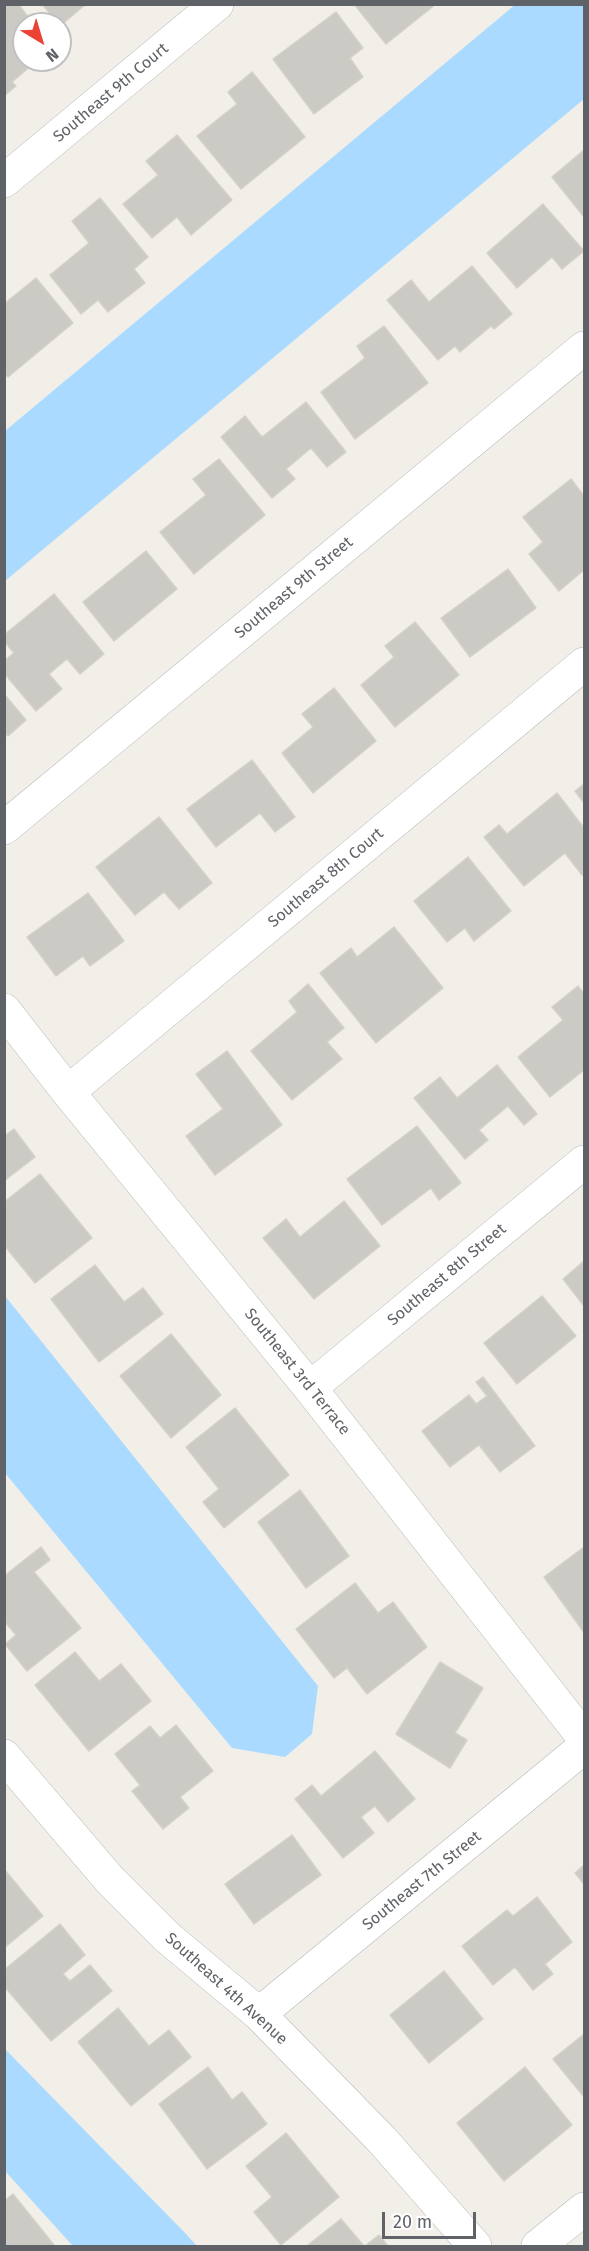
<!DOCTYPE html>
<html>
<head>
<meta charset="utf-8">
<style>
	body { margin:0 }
	#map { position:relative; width:589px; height:2251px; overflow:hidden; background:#f1efe8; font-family:"Fira Sans",sans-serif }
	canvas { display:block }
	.frame { position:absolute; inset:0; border:6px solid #5f6368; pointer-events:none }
	.north { position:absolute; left:12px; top:12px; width:60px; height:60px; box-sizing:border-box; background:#fff; border:2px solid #bfc1c3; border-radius:50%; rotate:142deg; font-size:16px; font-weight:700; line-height:24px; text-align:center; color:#5f6368 }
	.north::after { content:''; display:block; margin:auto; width:21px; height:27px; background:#ea4335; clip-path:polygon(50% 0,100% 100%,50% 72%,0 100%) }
	.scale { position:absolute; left:382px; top:2212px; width:94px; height:27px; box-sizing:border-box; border:3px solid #5f6368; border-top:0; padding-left:8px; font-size:18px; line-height:21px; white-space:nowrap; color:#5f6368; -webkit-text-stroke:4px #fff; paint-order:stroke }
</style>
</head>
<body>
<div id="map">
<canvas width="589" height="2251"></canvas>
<div class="frame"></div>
<div class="north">N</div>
<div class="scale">20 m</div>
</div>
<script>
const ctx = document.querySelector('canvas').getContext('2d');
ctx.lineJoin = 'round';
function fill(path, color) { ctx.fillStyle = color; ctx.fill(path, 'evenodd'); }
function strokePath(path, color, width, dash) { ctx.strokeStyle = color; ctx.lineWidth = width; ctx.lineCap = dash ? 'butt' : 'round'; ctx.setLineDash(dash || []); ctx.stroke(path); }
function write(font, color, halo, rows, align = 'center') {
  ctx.font = font + ' "Fira Sans",sans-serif'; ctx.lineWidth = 4.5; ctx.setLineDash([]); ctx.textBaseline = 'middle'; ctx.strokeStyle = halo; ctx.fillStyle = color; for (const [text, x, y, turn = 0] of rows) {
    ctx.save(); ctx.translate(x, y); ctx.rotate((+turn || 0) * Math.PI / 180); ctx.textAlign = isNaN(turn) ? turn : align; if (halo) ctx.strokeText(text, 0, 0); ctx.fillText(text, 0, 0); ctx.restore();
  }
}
const water = new Path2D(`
	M516 4 584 5V99L5 581V431Z
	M5 1296 318 1686 312 1734 285 1757 232 1748 5 1473Z
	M5 2049 186 2234 197 2246H73L5 2171Z`);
const building = new Path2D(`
	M4 4H18L34 24H24V60H51L39 70 33 64 12 82 16 86 4 96Z
	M42 4H86L60 26Z
	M354 4H436L386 44Z
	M336 12 363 48 350 58 363 77 314 114 273 59Z
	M252 72 305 137 241 189 197 136 237 104 228 92Z
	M177 135 232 200 191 235 177 217 152 238 123 204 158 175 146 161Z
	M584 150V217L552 177Z
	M100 198 148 257 134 269 145 283 108 312 98 300 81 314 50 275 89 243 72 221Z
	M543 204 584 251 562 269 552 257 517 288 487 253Z
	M472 266 512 314 494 329 491 326 460 352 455 346 438 360 387 300 411 280 429 302Z
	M36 278 73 323 8 377 4 373V304Z
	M384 326 428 383 355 439 321 392 365 358 357 346Z
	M306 402 346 452 327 467 311 448 286 469 295 479 272 498 221 437 245 416 262 437Z
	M219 459 265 515 194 574 160 532 206 495 193 479Z
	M571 479 584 496V570L559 591 529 554 543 542 523 517Z
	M146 551 177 589 114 641 83 602Z
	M508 569 536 608 470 657 441 618Z
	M54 594 104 654 80 674 67 659 49 674 62 689 36 711 4 673V661L14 653 4 641V635Z
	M415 622 459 675 395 727 361 685 394 657 385 646Z
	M334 688 376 741 313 793 282 753 313 727 302 714Z
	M4 694 26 720 8 736 4 732Z
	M252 760 295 817 275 832 260 813 216 847 187 809Z
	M584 784V803L575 791Z
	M557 793 584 828V873L582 875 565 853 524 886 484 837 499 825 507 834Z
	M159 817 212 883 179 909 164 892 135 915 96 867Z
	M468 857 511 911 474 941 465 928 447 942 414 901Z
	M88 893 124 941 90 966 83 956 56 976 27 937Z
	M394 927 443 988 376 1043 320 973 351 948 357 957Z
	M308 984 344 1028 327 1042 342 1059 292 1100 251 1051 297 1012 289 1001Z
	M578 986 584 994V1070L550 1097 518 1057 563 1020 552 1007Z
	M227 1051 282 1125 215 1175 186 1136 223 1109 196 1074Z
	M497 1065 537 1114 524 1125 508 1106 479 1130 488 1140 465 1159 414 1098 440 1077 457 1098Z
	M417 1126 461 1183 439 1200 431 1188 382 1225 347 1179Z
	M14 1129 35 1157 4 1181V1136Z
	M40 1174 92 1238 35 1283 4 1245V1202Z
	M344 1201 380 1246 314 1299 263 1238 286 1219 300 1237Z
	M584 1261V1306L563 1279Z
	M95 1265 124 1302 143 1288 163 1314 99 1362 51 1299Z
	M542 1296 576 1336 517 1384 484 1343Z
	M171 1334 221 1395 171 1438 120 1376Z
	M483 1377 535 1446 500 1472 479 1445 450 1467 422 1431 469 1395 476 1404 487 1396 476 1382Z
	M235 1408 289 1475 224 1528 203 1502 219 1489 186 1447Z
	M300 1490 349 1556 306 1588 258 1522Z
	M41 1547 50 1560 34 1572 81 1628 27 1671 5 1644 16 1635 4 1621V1576Z
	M584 1547V1630L583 1631 544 1577Z
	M355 1583 378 1613 393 1602 427 1647 367 1694 347 1668 334 1678 296 1629Z
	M75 1652 99 1681 121 1664 151 1701 89 1751 35 1685Z
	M440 1662 483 1688 455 1733 467 1740 450 1768 396 1734Z
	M176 1725 213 1771 180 1797 189 1808 163 1829 132 1791 140 1785 115 1754 150 1726 160 1738Z
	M375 1751 415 1799 388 1822 375 1806 361 1817 374 1833 343 1858 295 1799 312 1785 321 1796Z
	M292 1835 321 1875 254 1924 225 1884Z
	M584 1865V1884L575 1873Z
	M4 1869 43 1916 4 1948Z
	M537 1897 572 1942 545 1964 553 1974 533 1990 515 1967 493 1985 462 1946 507 1910 513 1916Z
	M60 1924 85 1955 63 1974 70 1981 90 1965 112 1991 51 2041 4 1986V1970Z
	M444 1971 483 2019 429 2063 390 2015Z
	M118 2008 149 2046 169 2030 191 2057 131 2106 78 2042Z
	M584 2034V2097L553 2059Z
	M208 2067 232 2100 242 2092 267 2124 207 2169 159 2104Z
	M525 2067 572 2125 504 2181 457 2123Z
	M286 2133 339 2197 281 2245 254 2212 272 2197 246 2166Z
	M13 2194 54 2245 52 2246H4V2201Z
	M341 2219 364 2246H310L308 2245Z
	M379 2235 388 2246H365Z`);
const minor = new Path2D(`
	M4 181 217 4
	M4 828 584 348
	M4 1010 68 1092 310 1388 584 1738
	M68 1092 584 664
	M310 1388 584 1162
	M4 1756 110 1880 167 1937 259 2014 382 2140 475 2246
	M259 2014 584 1747
	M538 2246 584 2209`);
const streetNames = [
	["Southeast 9th Court",111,93,-40],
	["Southeast 9th Street",294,588,-40],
	["Southeast 8th Court",326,878,-40],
	["Southeast 8th Street",447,1275,-40],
	["Southeast 3rd Terrace",297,1372,51],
	["Southeast 7th Street",422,1881,-39],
	["Southeast 4th Avenue",226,1989,42]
];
fill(water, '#aadaff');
fill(building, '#cccac5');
strokePath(building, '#d6d1c6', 1.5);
strokePath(minor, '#b5b8bc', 34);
strokePath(minor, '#fff', 33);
write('16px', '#5f6368', '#fff', streetNames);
</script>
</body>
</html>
